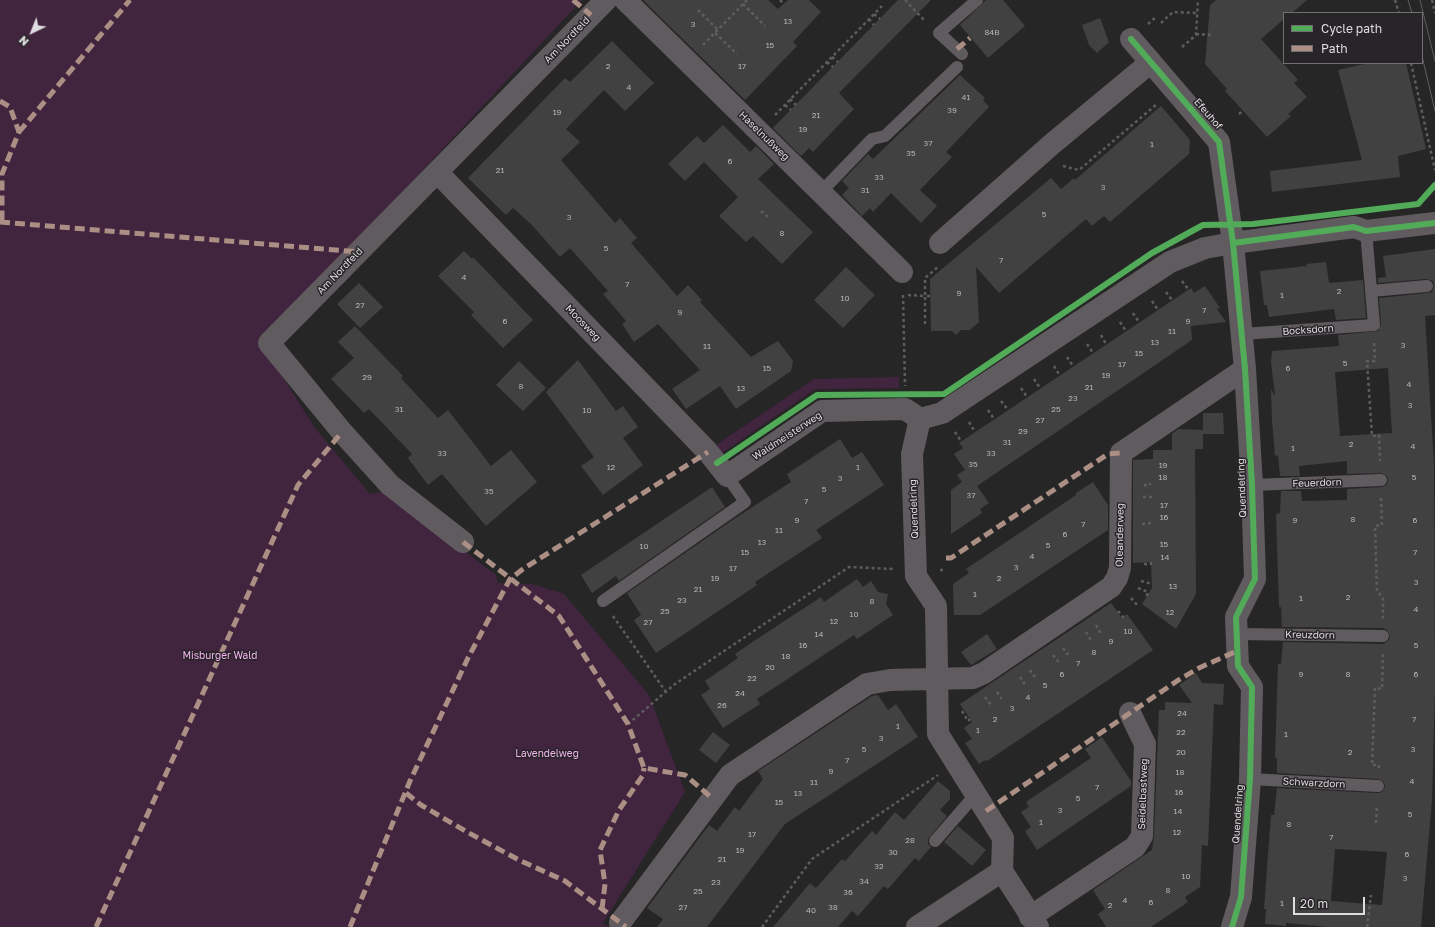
<!DOCTYPE html>
<html>
<head>
<meta charset="utf-8">
<style>
	body { margin:0 }
	#map { position:relative; width:1435px; height:927px; overflow:hidden; background:#272627; font-family:"Golos Text",sans-serif }
	canvas { display:block }
	.legend { position:absolute; left:1283px; top:12px; width:140px; height:52px; box-sizing:border-box; background:#282528; border:1px solid #716f71; margin:0; padding:5px 7px; list-style:none; font-size:12px; color:#dfdddf }
	.legend li { display:flex; align-items:center; gap:8px; height:20px }
	.legend b { width:20px; border:1px solid #716f71 }
	.north { position:absolute; left:12px; top:12px; width:40px; height:40px; -webkit-text-stroke:3px #282528; paint-order:stroke; rotate:223deg; font-size:11px; font-weight:700; line-height:16px; text-align:center; color:#dfdddf }
	.north::after { content:''; display:block; margin:auto; width:14px; height:18px; background:#dfdddf; clip-path:polygon(50% 0,100% 100%,50% 72%,0 100%) }
	.scale { position:absolute; left:1293px; top:897px; width:72px; height:18px; box-sizing:border-box; border:2px solid #dfdddf; border-top:0; padding-left:5px; font-size:12px; line-height:14px; white-space:nowrap; color:#dfdddf; -webkit-text-stroke:3px #282528; paint-order:stroke }
</style>
</head>
<body>
<div id="map">
<canvas width="1435" height="927"></canvas>
<ul class="legend">
<li><b style="height:5px;background:#51ab58"></b>Cycle path</li>
<li><b style="height:5px;background:#ac8f84"></b>Path</li>
</ul>
<div class="north">N</div>
<div class="scale">20 m</div>
</div>
<script>
const ctx = document.querySelector('canvas').getContext('2d');
ctx.lineJoin = 'round';
function fill(path, color) { ctx.fillStyle = color; ctx.fill(path, 'evenodd'); }
function strokePath(path, color, width, dash) { ctx.strokeStyle = color; ctx.lineWidth = width; ctx.lineCap = dash ? 'butt' : 'round'; ctx.setLineDash(dash || []); ctx.stroke(path); }
function write(font, color, halo, rows, align = 'center') {
  ctx.font = font + ' "Golos Text",sans-serif'; ctx.lineWidth = 3; ctx.setLineDash([]); ctx.textBaseline = 'middle'; ctx.strokeStyle = halo; ctx.fillStyle = color; for (const [text, x, y, turn = 0] of rows) {
    ctx.save(); ctx.translate(x, y); ctx.rotate((+turn || 0) * Math.PI / 180); ctx.textAlign = isNaN(turn) ? turn : align; if (halo) ctx.strokeText(text, 0, 0); ctx.fillText(text, 0, 0); ctx.restore();
  }
}
const green = new Path2D(`
	M0 0H582L261 343 315 428 370 494 386 491 496 575 498 583 532 584 564 594 649 695 685 792 603 923 609 927H0Z
	M899 377V388L815 389 722 453 716 445 814 379Z`);
const building = new Path2D(`
	M643 0H768L778 9 788 0H809L821 12 793 42 797 46 745 100Z
	M898 0H931L839 93 854 109 813 152 809 148 801 156 773 128Z
	M986 0H1003L1025 26 988 58 960 25Z
	M1216 0H1307L1292 13H1284V19L1261 39 1298 80 1294 83 1307 97 1288 114 1291 116 1267 137 1225 91 1227 89 1205 64 1210 5Z
	M1100 18 1109 42 1097 53 1089 45 1082 25Z
	M612 41 654 83 625 111 604 90 566 129 580 142 561 160 615 223 620 218 637 238 631 243 677 296 688 285 702 300 700 302 751 357 778 341 793 361 791 371 736 409 720 386 686 409 672 389 700 370 677 345 658 324 634 342 622 324 626 321 603 294 608 291 570 248 560 257 532 225 513 208 506 215 468 178 565 78 570 82Z
	M1369 63H1406L1426 149 1398 156 1400 177 1272 192 1270 171 1362 160 1338 70Z
	M960 75 985 98 983 100 989 107 946 152 952 157 920 190 937 206 921 223 891 193 873 212 870 208 862 216 842 195 849 188 842 181 868 154 873 159Z
	M1161 106 1190 140 1189 154 1110 222 1104 216 1092 226 1086 219 999 293 976 267 979 322 970 330H961L956 335 952 331H931L930 279 1051 178 1061 189 1074 178 1075 180Z
	M723 125 750 152 756 146 774 164 758 179 813 232 782 264 753 236 746 242 719 216 738 197 704 162 685 181 668 164 697 136 704 143Z
	M1435 249V315L1425 316 1434 465 1435 687 1432 800 1421 927H1328L1286 923V926L1265 924 1266 909H1264L1271 815H1274L1277 788 1378 793 1382 792 1385 787 1384 782 1378 779 1277 773V758H1275L1278 664H1281L1283 642 1383 644 1389 640 1390 636 1387 630 1383 628 1282 627 1281 607H1279L1276 514 1280 513 1281 491H1301L1302 501 1347 500V489L1382 487 1387 484 1388 480 1387 476 1381 473 1347 474V461L1299 466 1300 476H1280L1278 455 1275 456 1272 420 1271 389 1275 396 1271 362 1272 351 1339 346 1338 335 1378 331 1381 324 1379 298 1428 293 1432 292 1434 286 1433 281 1426 279 1378 283V278L1386 277 1383 256ZM1388 368 1392 433 1340 436 1335 372ZM1335 849 1387 852 1382 905 1331 901Z
	M464 251 472 259 473 257 533 320 503 348 471 315 474 312 438 276Z
	M1326 262 1329 283 1363 280 1366 318 1336 320 1334 309 1269 317 1267 305H1264L1260 271 1307 266 1306 264Z
	M846 267 875 295 843 328 814 300Z
	M359 283 383 307 360 328 337 304Z
	M1205 286 1220 308 1217 309 1226 322 1191 326 1192 340 977 486 989 503 980 509 982 513 951 534V490L962 482 957 475 965 470 954 454 963 448 959 443 1191 288 1194 293Z
	M355 326 403 376 401 378 438 418 448 410 491 466 511 450 537 482 486 526 442 474 428 485 408 458 412 454 369 409 364 413 331 379 354 358 338 342Z
	M578 360 616 411 623 406 638 427 623 438 643 465 603 495 581 466 594 457 546 392Z
	M519 361 546 388 523 411 496 385Z
	M1203 413H1223L1224 434H1203V449H1195L1196 594 1176 629 1142 604 1152 588 1151 562 1133 563V460L1153 459V450H1172V434L1178 429 1203 430Z
	M840 439 852 458 862 452 884 485 816 530 822 538 755 582 757 585 656 653 634 620 641 615 627 593 734 519 791 482 787 474Z
	M1093 482 1108 505V530L980 615H954L953 584 969 573 966 569 1076 495V493Z
	M712 487 725 507 619 581 616 576 592 593 581 575Z
	M857 579 863 587 871 581 878 592 888 594 886 604 893 615 857 639 854 635 789 678 757 699 760 704 723 728 701 695 710 689 705 681 738 658 735 654 754 641 821 597 824 602Z
	M1111 603 1122 618 1127 614 1153 650 987 761 985 760 979 764 965 743 972 739 964 728 972 722 960 704Z
	M987 634 997 649 971 665 961 652Z
	M1196 673 1202 683 1224 684 1223 705 1214 704 1208 846 1202 845 1200 887 1185 897 1188 902 1151 927H1106L1098 914 1105 909 1093 890 1152 850 1154 836 1159 710H1165V702L1192 703 1179 685Z
	M878 695 888 710 896 704 918 737 785 824 707 927H657L663 919 647 908 709 825 717 831 735 807 739 811 763 779 758 771 872 696Z
	M713 732 730 745 716 763 699 750Z
	M1102 737 1131 781V786L1037 850 1025 831 1031 827 1021 812 1029 807 1026 802 1091 758 1085 749Z
	M938 781 950 791V799L940 810 947 816 928 839V844L931 847 919 861 915 858 888 889 884 886 858 916 852 911 838 927H773L810 883 816 888 842 859 845 861 872 831 876 835 895 812 904 820Z
	M958 826 986 850 972 866 944 842Z`);
const path = new Path2D(`
	M780 0 784 4
	M905 0 925 21
	M1395 0 1399 13
	M1432 0 1435 13
	M743 4 765 26
	M698 10 718 30
	M874 14 880 19
	M869 19 874 25
	M1161 23 1173 12 1197 13
	M1148 24 1156 17
	M715 33 737 54
	M1196 34 1211 35
	M703 45 747 0
	M1182 47 1196 35 1198 0
	M832 57 838 62
	M827 62 833 67
	M1411 63 1435 170
	M790 99 796 105
	M785 105 791 110
	M1239 114 1244 110
	M775 115 882 6
	M1063 166 1079 170 1157 104
	M761 211 768 217
	M1182 281 1188 289
	M1166 292 1172 300
	M903 295 905 386
	M908 295 925 296V327
	M930 296H925V278L939 266
	M1152 301 1158 310
	M1133 313 1139 322
	M1120 322 1126 331
	M1101 335 1106 344
	M1374 343 1375 361H1367L1372 436 1379 435 1380 461
	M1087 344 1093 353
	M1067 357 1073 366
	M1054 366 1060 376
	M1034 379 1040 388
	M1021 388 1027 397
	M1001 401 1008 410
	M988 410 994 419
	M969 422 975 432
	M955 432 961 441
	M1144 485H1150V483
	M1143 497H1151L1150 499
	M1381 498 1382 525 1375 526 1377 591 1383 598V619
	M1142 524 1151 523
	M1144 564H1151V562
	M940 570H946
	M1141 581 1152 584
	M1138 588 1148 592 1146 598
	M1131 598 1138 606
	M1118 611 1123 617 1121 618
	M613 616 666 692
	M1096 625 1100 632 1102 631
	M1086 632 1090 639 1088 640
	M1063 648 1067 654 1069 653
	M1053 655 1058 661 1056 662
	M1030 670 1034 676 1036 675
	M1020 677 1024 683 1023 684
	M997 692 1001 698H1002
	M985 697 991 705 989 706
	M962 711 968 721 970 719
	M628 724 675 684 849 567 894 569
	M1379 768V765H1372L1375 688 1382 689 1383 654
	M1376 823 1377 805
	M762 927 812 859 938 775
	M1367 927 1371 895`);
const service = new Path2D(`
	M962 54 939 33 977 0
	M821 192 872 139 885 136 957 67
	M1371 291 1427 286
	M1242 334 1374 325 1366 231
	M1252 485 1381 480
	M603 601 745 502 727 476
	M1237 634 1383 636
	M1250 779 1378 786
	M935 841 969 802 977 797`);
const minor = new Path2D(`
	M625 0 902 272
	M1131 39 1219 142 1233 243 1245 369 1252 485 1255 579 1236 617 1238 666 1252 687 1250 779 1241 897 1232 927
	M437 172 708 452 727 476 822 411 905 409 920 419
	M940 243 1052 144 1151 62
	M920 419 942 413 1170 262 1205 248 1233 243 1354 227 1366 231 1435 223
	M920 419 912 454 916 576 936 606 938 734 1003 838 1002 871 1038 927
	M463 542 390 485 342 432 269 343 606 0
	M1030 917 1135 847 1142 836 1145 744 1130 713
	M620 923 730 775 867 684 890 680 973 678 984 673 1111 587 1117 578 1120 568 1121 453 1245 369
	M917 927 1002 871`);
const tram = new Path2D(`
	M1408 0 1412 13
	M1420 0 1435 61
	M1422 56 1435 111`);
const quiet = new Path2D(`
	M573 0 591 15
	M957 49 970 38
	M0 101 10 107 19 132 2 174V222
	M19 132 130 0
	M0 222 359 252
	M463 542 559 616 628 724 644 768 685 775 712 798
	M946 558H951L1108 454 1121 453
	M406 793 421 805 467 832 519 860 565 881 626 927
	M986 811 1180 679 1199 668 1237 651
	M602 909 605 884 600 850 619 810 643 775 644 768
	M96 927 298 485 342 432
	M350 927 410 781 468 658 510 579 523 569 708 452`);
const cycleway = new Path2D(`
	M1131 39 1219 142 1233 243 1245 369 1252 485 1255 579 1236 617 1238 666 1252 687 1250 779 1241 897 1232 927
	M1233 243 1354 227 1366 231 1435 223
	M717 463 817 395 944 394 1152 253 1203 225 1253 224 1418 204 1435 185`);
const numberNames = [
	["13",788,21],
	["3",693,24],
	["84B",992,32],
	["15",770,45],
	["2",608,66],
	["17",742,66],
	["4",629,87],
	["41",966,97],
	["39",952,110],
	["19",557,112],
	["21",816,115],
	["19",803,129],
	["37",928,143],
	["1",1152,144],
	["35",911,153],
	["6",730,161],
	["21",500,170],
	["33",879,177],
	["3",1103,187],
	["31",865,190],
	["5",1044,214],
	["3",569,217],
	["8",782,233],
	["5",606,248],
	["7",1001,260],
	["4",464,277],
	["7",627,284],
	["2",1339,291],
	["9",959,293],
	["1",1282,295],
	["10",845,298],
	["27",360,305],
	["7",1204,310],
	["9",680,312],
	["6",505,321],
	["9",1188,321],
	["11",1172,331],
	["13",1155,342],
	["3",1403,345],
	["11",707,346],
	["15",1139,353],
	["5",1345,363],
	["17",1122,364],
	["15",767,368],
	["6",1288,368],
	["19",1106,375],
	["29",367,377],
	["4",1409,384],
	["8",521,386],
	["21",1089,387],
	["13",741,388],
	["23",1073,398],
	["3",1410,405],
	["31",399,409],
	["25",1056,409],
	["10",587,410],
	["27",1040,420],
	["29",1023,431],
	["31",1007,442],
	["2",1351,444],
	["4",1413,446],
	["1",1293,448],
	["33",442,453],
	["33",991,453],
	["35",973,464],
	["19",1163,465],
	["12",611,467],
	["1",858,467],
	["18",1163,477],
	["5",1414,477],
	["3",840,478],
	["5",824,489],
	["35",489,491],
	["37",971,495],
	["7",806,501],
	["17",1164,505],
	["16",1164,517],
	["8",1353,519],
	["9",797,520],
	["9",1295,520],
	["6",1415,520],
	["7",1083,524],
	["11",779,530],
	["6",1065,534],
	["13",762,542],
	["15",1164,544],
	["5",1048,545],
	["10",644,546],
	["15",745,552],
	["7",1415,552],
	["4",1032,556],
	["14",1165,557],
	["3",1016,567],
	["17",733,568],
	["19",715,578],
	["2",999,578],
	["3",1416,582],
	["13",1173,586],
	["21",698,589],
	["1",975,594],
	["2",1348,597],
	["1",1301,598],
	["23",682,600],
	["8",872,601],
	["4",1416,609],
	["25",665,611],
	["12",1170,612],
	["10",854,614],
	["12",834,621],
	["27",648,622],
	["10",1128,631],
	["14",819,634],
	["9",1111,641],
	["16",803,645],
	["5",1416,645],
	["8",1094,652],
	["18",786,656],
	["7",1078,663],
	["20",770,667],
	["6",1062,674],
	["9",1301,674],
	["8",1348,674],
	["6",1416,674],
	["22",752,678],
	["5",1045,685],
	["24",740,693],
	["4",1028,697],
	["26",722,705],
	["3",1012,708],
	["24",1182,713],
	["2",995,719],
	["7",1414,719],
	["1",898,726],
	["1",978,730],
	["22",1181,732],
	["1",1286,734],
	["3",881,738],
	["5",864,749],
	["3",1413,749],
	["20",1181,752],
	["2",1350,752],
	["7",847,760],
	["9",831,771],
	["18",1180,772],
	["4",1412,781],
	["11",814,782],
	["7",1097,787],
	["16",1179,792],
	["13",798,793],
	["5",1078,798],
	["15",779,802],
	["3",1060,810],
	["14",1178,811],
	["5",1410,814],
	["1",1041,822],
	["8",1289,824],
	["12",1177,832],
	["17",752,834],
	["7",1331,837],
	["28",910,840],
	["19",740,850],
	["30",893,852],
	["6",1407,854],
	["21",722,859],
	["32",879,866],
	["10",1186,876],
	["3",1405,878],
	["34",864,881],
	["23",716,882],
	["8",1168,890],
	["25",698,891],
	["36",848,892],
	["4",1125,900],
	["6",1151,902],
	["1",1282,903],
	["2",1110,905],
	["27",683,907],
	["38",833,907],
	["40",811,910]
];
const streetNames = [
	["Am Nordfeld",567,40,-46],
	["Efeuhof",1208,114,49],
	["Haselnußweg",764,136,44],
	["Am Nordfeld",340,271,-46],
	["Moosweg",583,323,46],
	["Bocksdorn",1308,330,-4],
	["Waldmeisterweg",787,436,-33],
	["Feuerdorn",1317,483,-2],
	["Quendelring",1242,488,-92],
	["Quendelring",914,509,-92],
	["Oleanderweg",1120,535,-89],
	["Kreuzdorn",1310,635,1],
	["Schwarzdorn",1314,783,3],
	["Seidelbastweg",1143,794,-88],
	["Quendelring",1238,814,-86]
];
const parkNames = [
	["Misburger Wald",220,656],
	["Lavendelweg",547,754]
];
fill(green, '#41243e');
fill(building, '#424142');
strokePath(path, '#5f5c5f', 2.5, [3, 3]);
strokePath(service, '#605b5f', 12);
strokePath(minor, '#605b5f', 22);
strokePath(tram, '#605d60', 1);
strokePath(quiet, '#ac8f84', 5, [10, 5]);
strokePath(cycleway, '#51ab58', 6);
write('8px', '#b8b6b8', null, numberNames);
write('10px', '#dfdddf', '#282528', streetNames);
write('10px', '#f5b3ef', '#282528', parkNames);
</script>
</body>
</html>
